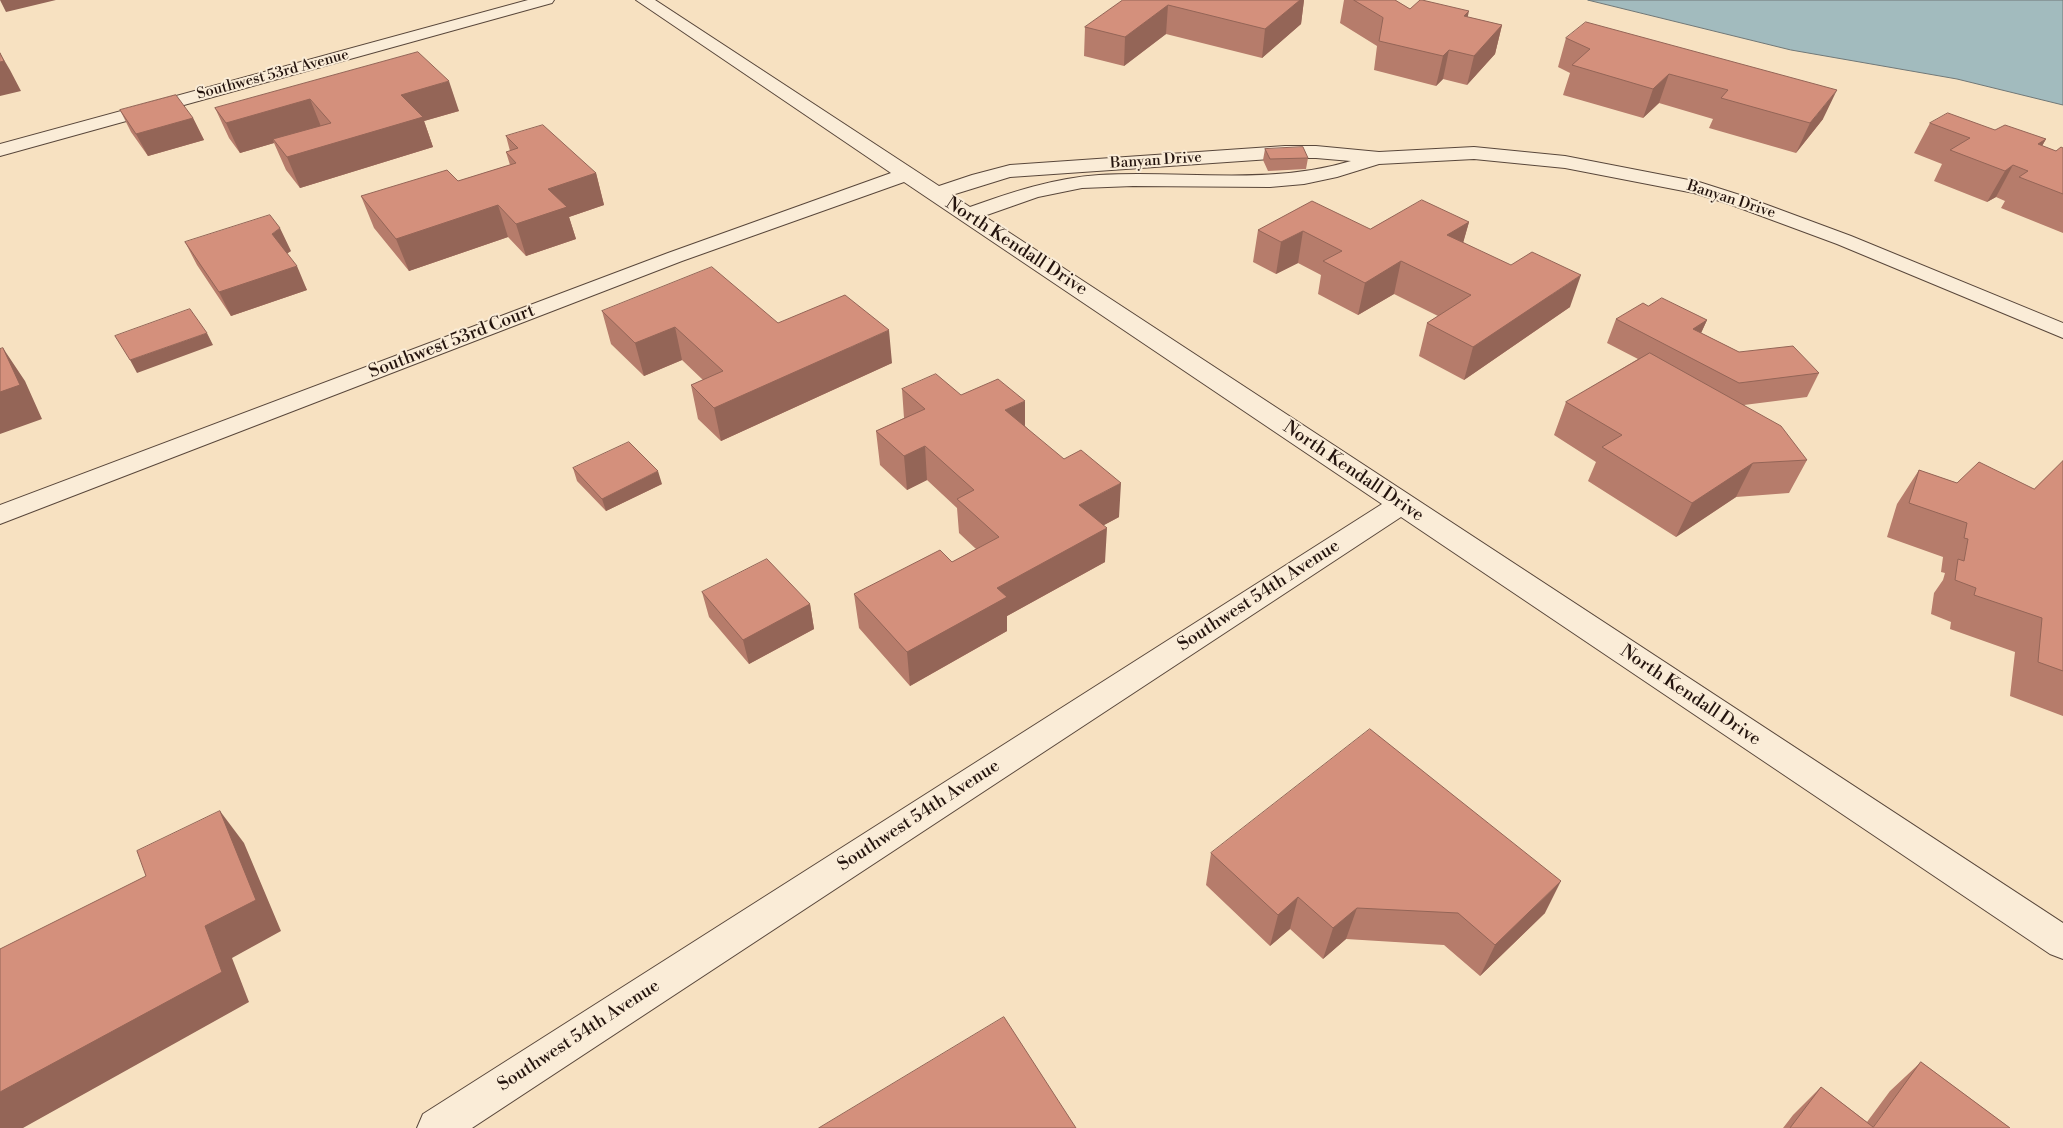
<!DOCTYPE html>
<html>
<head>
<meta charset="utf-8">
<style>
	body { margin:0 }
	canvas { display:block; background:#f7e1c1 }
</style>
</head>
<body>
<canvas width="2063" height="1128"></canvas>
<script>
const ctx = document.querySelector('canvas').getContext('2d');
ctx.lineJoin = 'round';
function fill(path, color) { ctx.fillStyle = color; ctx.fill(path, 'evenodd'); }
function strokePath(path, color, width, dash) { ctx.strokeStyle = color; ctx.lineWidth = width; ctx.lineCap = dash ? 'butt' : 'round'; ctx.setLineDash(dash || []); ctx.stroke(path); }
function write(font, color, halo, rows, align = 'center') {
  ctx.font = font + ' "Libre Bodoni",serif'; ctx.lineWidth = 4; ctx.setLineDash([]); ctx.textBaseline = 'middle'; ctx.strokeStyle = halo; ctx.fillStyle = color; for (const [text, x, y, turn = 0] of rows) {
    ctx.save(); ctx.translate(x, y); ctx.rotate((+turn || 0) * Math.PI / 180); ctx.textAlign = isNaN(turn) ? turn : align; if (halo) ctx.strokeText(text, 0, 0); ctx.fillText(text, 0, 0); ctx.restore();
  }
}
const water = new Path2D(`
	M1588 0H2063V105L1957 79 1791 50Z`);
const minor = new Path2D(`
	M528 0H554L552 3 0 156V144Z
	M636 0H655L939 186 972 175 1010 165 1285 146H1316L1379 152 1474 147 1565 156 1699 182 1743 196 1851 236 2063 323V338L1837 244 1729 204 1694 193 1565 168 1474 159 1379 164 1337 177 1304 184 1270 187 1133 186 1082 188 1038 197 984 216 2063 923V959L2050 954 1401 517 472 1128H417L423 1114 1382 504 904 182 682 261 0 524V505L668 253 891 173ZM1285 158H1316L1351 161C1269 186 1183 170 1099 175 1054 178 1012 192 970 207L952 195 1010 177Z`);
const wall = new Path2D(`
	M1123 0H1304L1301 24 1262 58 1166 34 1124 66 1084 56 1085 27Z
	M1344 0H1395L1410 9 1468 17 1502 25 1495 54 1467 85 1443 79 1436 86 1374 70 1377 46 1340 23Z
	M1566 38 1823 119 1796 153 1709 128 1713 119 1659 103 1643 118 1563 95 1570 73 1558 67Z
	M418 52 459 111 424 121 433 147 300 188 286 170 274 143 240 153 229 138 215 108Z
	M120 110 193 118 204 140 148 156 131 132Z
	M1930 123 1995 130 2046 139 2042 146 2056 151 2063 148V233L2001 208 2005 201 1996 197 1987 202 1934 181 1942 164 1914 153Z
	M506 136 596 173 604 205 569 217 576 239 526 256 508 237 409 271 374 228 361 196 458 181 510 165 506 152 510 151Z
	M1265 149 1308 158 1306 169 1268 171 1263 160Z
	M1469 222 1463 242 1570 307 1464 380 1419 356 1427 323 1438 316 1394 294 1358 315 1318 294 1321 275 1298 263 1276 274 1253 262 1258 230 1370 229Z
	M185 242 291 251 287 253 307 290 231 316 197 265Z
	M1648 306 1707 320 1701 333 1739 352 1819 373 1807 397 1744 405 1807 460 1789 493 1736 497 1676 537 1588 481 1596 462 1554 435 1566 402 1638 359 1607 343 1616 319Z
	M602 311 778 323 892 363 721 441 698 419 691 385 703 380 682 360 644 376 611 344Z
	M902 389 961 395 1025 426 1119 517 1104 525 1105 562 1007 616V631L910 686 859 628 854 594 952 562 976 549 959 533 957 508 927 480 907 490 880 465 876 431 904 418Z
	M2063 461V716L2010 696 2015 652 1950 629 1951 622 1931 614 1934 593 1943 580 1945 573 1941 572 1943 557 1887 537 1897 504 1919 470 1957 483 2034 489Z
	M573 468 662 484 606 511 577 481Z
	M702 592 810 604 814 629 749 664 709 617Z
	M1211 853 1545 913 1480 976 1444 945 1346 939 1323 959 1290 929 1270 946 1206 885Z
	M1921 1062 2010 1128H1783L1793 1115 1821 1087 1867 1122 1890 1091Z`);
const shadedWall = new Path2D(`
	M0 0H56L6 12Z
	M1300 0H1304L1301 24 1262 58 1265 29Z
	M1168 5 1166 34 1124 66 1125 37Z
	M1469 11 1463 39 1464 16Z
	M1502 25 1495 54 1467 85 1474 56Z
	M1449 50 1443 79 1436 86 1443 56Z
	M0 53 10 70 21 91 0 96Z
	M1669 74 1659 103 1643 118 1653 89Z
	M449 81 459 111 424 121 433 147 300 188 287 157 401 95Z
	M1837 90 1823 119 1796 153 1810 123Z
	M310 99 322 129 273 139 274 143 240 153 226 123Z
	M193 118 204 140 148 156 136 134Z
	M2046 139 2028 170 2038 144Z
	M2013 165 1996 197 1987 202 2005 171Z
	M596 173 604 205 569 217 576 239 526 256 516 224 548 189Z
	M498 205 508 237 409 271 396 239Z
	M1469 222 1460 254 1447 235Z
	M280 228 291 251 282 257 272 234Z
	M1303 231 1298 263 1276 274 1281 242Z
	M1401 261 1394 294 1358 315 1365 283Z
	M297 266 307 290 231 316 219 292Z
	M1581 275 1570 307 1464 380 1473 347Z
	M1707 320 1696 344 1693 329Z
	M675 327 682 360 644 376 635 343Z
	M889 330 892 363 721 441 714 408Z
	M207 333 213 345 137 373 130 360Z
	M3 348 25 381 42 419 0 434V392Z
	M1025 401V434L1005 410Z
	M925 446 927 480 907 490 904 456Z
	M1753 463 1736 497 1676 537 1692 503Z
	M658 471 662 484 606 511 602 499Z
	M1121 483 1119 517 1078 539 1079 505Z
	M1107 528 1105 562 1007 616V631L910 686 907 652 997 588Z
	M810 604 814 629 749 664 743 640Z
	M220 811 244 843 281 931 232 958 249 1002 23 1128H0V1092L205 926Z
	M1561 881 1545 913 1480 976 1495 945Z
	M1298 897 1290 929 1270 946 1278 915Z
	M1357 908 1346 939 1323 959 1333 928Z`);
const building = new Path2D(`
	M1123 0H1300L1265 29 1168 5 1125 37 1085 27Z
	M1354 0H1395L1410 9 1420 0H1422L1469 11 1464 16 1502 25 1474 56 1449 50 1443 56 1379 41 1383 18Z
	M1586 22 1837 90 1810 123 1721 98 1728 90 1669 74 1653 89 1572 65 1590 49 1566 38Z
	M418 52 449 81 401 95 423 117 287 157 273 139 331 123 310 99 226 123 215 108Z
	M0 53 4 61 0 62Z
	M176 95 193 118 136 134 120 110Z
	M1948 113 1995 130 2005 125 2046 139 2038 144 2056 151 2061 147 2063 148V194L2019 177 2028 171 2013 165 2005 171 1950 150 1970 138 1930 123Z
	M543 125 596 173 548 189 567 207 516 224 498 205 396 239 361 196 447 170 458 181 516 163 506 152 518 148 506 136Z
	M1303 147 1308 158 1270 159 1265 149Z
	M1422 200 1469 222 1447 235 1511 265 1532 252 1581 275 1473 347 1427 323 1471 295 1401 261 1365 283 1323 261 1342 251 1303 231 1281 242 1258 230 1312 201 1370 229Z
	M270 215 280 228 272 234 297 266 219 292 185 242Z
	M712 267 778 323 845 295 889 330 714 408 691 385 723 371 675 327 635 343 602 311Z
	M1662 298 1707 320 1693 329 1739 352 1793 346 1819 373 1739 383 1616 319 1643 303 1648 306Z
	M190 309 207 333 130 360 115 336Z
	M3 348 20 385 0 392V349Z
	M1650 353 1781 426 1807 460 1753 463 1692 503 1602 447 1622 435 1566 402Z
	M936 374 961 395 998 379 1025 401 1005 410 1064 459 1081 450 1121 483 1079 505 1107 528 997 588 1007 597 907 652 854 594 940 550 952 562 999 537 957 499 974 490 925 446 904 456 876 431 925 409 902 389Z
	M629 442 658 471 602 499 573 468Z
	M2063 461V671L2038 662 2042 618 1974 595 1976 588 1955 580 1958 559 1964 561 1968 539 1964 538 1967 523 1909 503 1919 470 1957 483 1979 462 2034 489Z
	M767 559 810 604 743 640 702 592Z
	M1370 729 1561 881 1495 945 1458 913 1357 908 1333 928 1298 897 1278 915 1211 853Z
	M220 811 256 900 205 926 222 972 0 1092V949L146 876 137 851Z
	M1004 1017 1076 1128H819Z
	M1921 1062 2010 1128H1790L1821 1087 1873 1127Z`);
const farStreetnames = [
	["Southwest 53rd Avenue",273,75,-15],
	["Banyan Drive",1156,161,-4],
	["Banyan Drive",1731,200,18]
];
const streetNames = [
	["North Kendall Drive",1016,247,33],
	["Southwest 53rd Court",452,342,-21],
	["North Kendall Drive",1353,472,34],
	["Southwest 54th Avenue",1259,596,-33],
	["North Kendall Drive",1690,696,34],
	["Southwest 54th Avenue",919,816,-33],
	["Southwest 54th Avenue",579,1036,-33]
];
fill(water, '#a2bbbe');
strokePath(water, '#707878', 1);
strokePath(minor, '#59473b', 2);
fill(minor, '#faecd7');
fill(wall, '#b67c6b');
fill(shadedWall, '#946557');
fill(building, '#d4907c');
strokePath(building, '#946557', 1);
write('15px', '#24140e', '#faecd7', farStreetnames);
write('18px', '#24140e', '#faecd7', streetNames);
</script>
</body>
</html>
